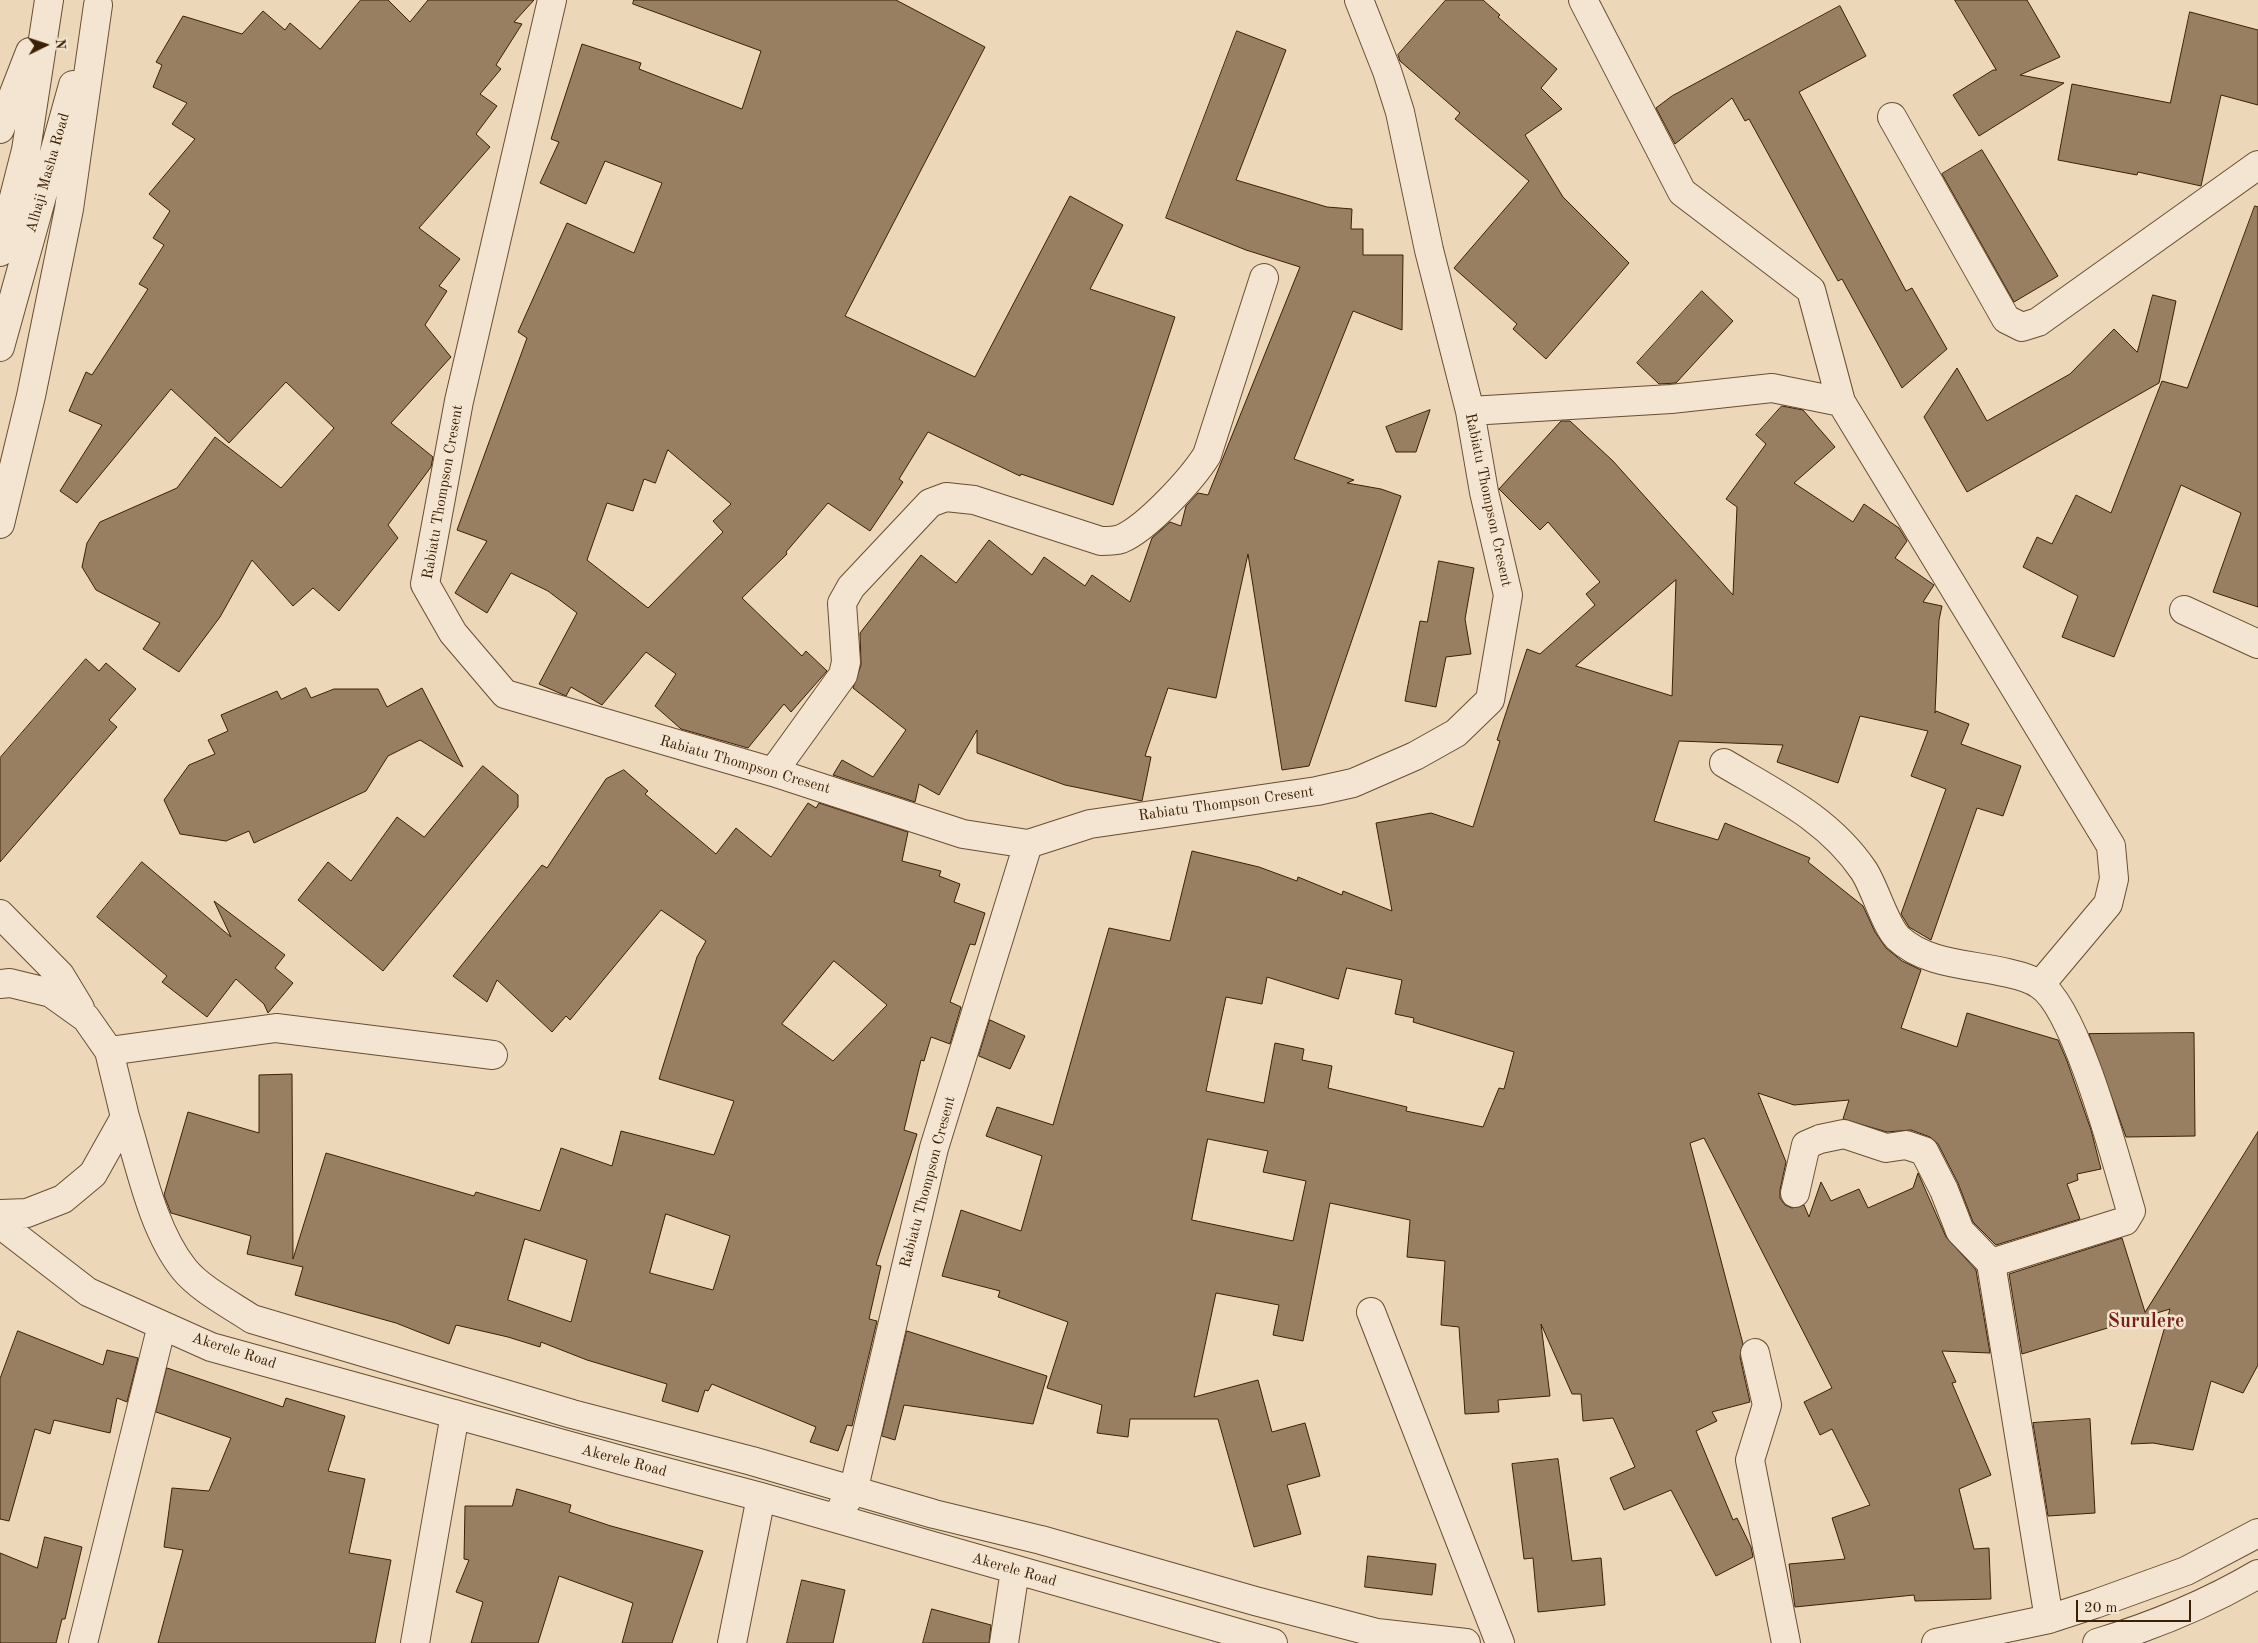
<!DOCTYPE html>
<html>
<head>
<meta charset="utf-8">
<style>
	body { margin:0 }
	#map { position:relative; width:2258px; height:1643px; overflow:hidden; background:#ecd7b8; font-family:"Old Standard TT",serif }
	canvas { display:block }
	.north { position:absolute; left:20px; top:20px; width:50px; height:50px; -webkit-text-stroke:4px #f3e5d1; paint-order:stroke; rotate:86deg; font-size:14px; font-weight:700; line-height:20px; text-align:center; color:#3c2005 }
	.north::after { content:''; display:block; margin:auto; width:18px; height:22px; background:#3c2005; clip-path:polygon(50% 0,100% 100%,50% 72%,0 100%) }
	.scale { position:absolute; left:2076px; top:1600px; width:115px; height:22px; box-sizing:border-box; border:2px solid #3c2005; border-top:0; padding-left:6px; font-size:15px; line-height:18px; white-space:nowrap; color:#3c2005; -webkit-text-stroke:4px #f3e5d1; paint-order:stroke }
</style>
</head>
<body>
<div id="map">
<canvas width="2258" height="1643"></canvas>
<div class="north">N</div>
<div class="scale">20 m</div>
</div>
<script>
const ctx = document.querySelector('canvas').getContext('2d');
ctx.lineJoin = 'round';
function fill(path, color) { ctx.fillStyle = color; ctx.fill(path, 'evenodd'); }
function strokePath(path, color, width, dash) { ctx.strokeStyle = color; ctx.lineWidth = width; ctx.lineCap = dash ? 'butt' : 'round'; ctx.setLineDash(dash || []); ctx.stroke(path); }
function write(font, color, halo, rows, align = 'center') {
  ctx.font = font + ' "Old Standard TT",serif'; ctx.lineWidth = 5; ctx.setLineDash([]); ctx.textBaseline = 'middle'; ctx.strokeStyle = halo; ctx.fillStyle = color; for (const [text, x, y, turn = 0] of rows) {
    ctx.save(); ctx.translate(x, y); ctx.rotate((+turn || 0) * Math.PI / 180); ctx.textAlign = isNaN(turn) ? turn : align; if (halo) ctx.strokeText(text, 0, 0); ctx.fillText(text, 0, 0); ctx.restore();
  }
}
const building = new Path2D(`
	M361 0H388L410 22 428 0H534L514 22 522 24 496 65 501 69 480 94 497 106 476 134 490 147 419 228 460 259 439 286 447 291 425 325 451 357 391 423 433 457 431 467 388 525 398 538 339 611 313 588 293 606 252 560 220 617 179 672 143 649 160 623 96 590 82 567 87 543 100 522 177 488 215 437 281 488 334 428 286 382 229 443 171 389 77 503 60 491 102 425 69 411 86 372 92 375 148 289 139 284 164 245 153 238 170 211 149 194 195 139 172 124 187 103 153 87 162 65 156 62 183 16 242 34 263 11 285 30 290 23 320 49Z
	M634 0H896L985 47 845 316 975 377 1070 196 1123 225 1090 289 1175 317 1113 505 1021 474 1020 476 928 432 899 479 903 482 870 531 828 503 786 552 787 554 742 598 802 656 806 651 827 671 791 712 784 704 748 748 681 729 655 706 676 674 646 652 602 705 571 687 566 696 539 684 577 613 548 591 511 573 487 613 455 593 487 541 457 530 527 338 518 332 567 223 634 253 662 183 605 161 586 204 540 183 559 142 551 139 582 44 641 63 639 69 742 109 761 51 633 4ZM668 450 731 504 713 521 723 532 648 608 587 560 607 503 633 511 644 479 655 483Z
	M1446 0H1483L1500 15 1498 17 1557 69 1541 88 1562 109 1525 135 1563 197 1629 263 1546 359 1513 329 1517 324 1454 268 1529 181 1455 119 1460 113 1400 61 1398 55Z
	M1955 0H2027L2060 57 2020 75 2064 83 1979 136 1953 95 1993 70H1996Z
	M1840 6 1866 56 1799 92 1906 291 1912 288 1947 349 1902 388 1842 279 1838 281 1749 119 1745 121 1732 98 1675 144 1656 108 1672 96Z
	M2190 12 2258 30V105L2221 95 2201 186 2138 172 2137 175 2058 160 2072 84 2170 103Z
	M1237 31 1286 50 1236 180 1327 207 1352 209 1351 229H1363V255H1403L1402 330 1353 311 1294 459 1354 480 1347 483 1381 489 1401 496 1309 766 1282 770 1248 554 1216 698 1168 688 1145 756 1151 757 1142 801 1065 785 977 753V730L939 795 919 784 915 802 833 775 842 760 873 777 906 730 853 688 861 665 860 633 921 555 956 583 989 540 1032 575 1044 557 1085 586 1092 575 1130 602 1152 538 1170 522 1181 526 1186 506 1198 493 1208 495 1300 267 1246 250 1166 218Z
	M1982 150 2058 276 2014 302 1942 174Z
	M2255 206 2258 207V607L2213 592 2241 513 2181 485 2114 657 2062 637 2078 596 2023 567 2037 537 2052 544 2076 495 2111 513 2162 381 2187 388Z
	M1702 291 1733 321 1676 383 1659 384 1637 363Z
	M2153 295 2176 301 2159 383 1967 492 1924 417 1957 368 1987 421 2070 374 2114 329 2137 352Z
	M1782 406 1803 410 1835 447 1794 483 1853 522 1864 504 1899 528 1907 541 1895 558 1934 585 1923 602 1942 606 1939 620 1935 713 1936 711 1969 724 1961 744 2021 766 2003 816 1977 808 1931 940 1909 927 1901 914 1946 789 1911 776 1928 731 1860 716 1838 783 1777 762 1783 745 1679 741 1654 821 1718 840 1725 823 1810 858 1808 862 1863 906 1875 932 1886 948 1902 961 1921 970 1901 1028 1957 1047 1967 1013 2058 1040 2067 1061 2091 1130 2101 1169 2077 1174 2078 1180 2067 1184 2080 1219 1996 1245 1973 1222 1958 1183 1938 1144 1930 1137 1911 1130 1887 1132 1843 1119 1849 1100 1794 1105 1758 1093 1786 1162 1780 1190V1198L1785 1205 1792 1208 1804 1205 1809 1217 1821 1182 1831 1201 1859 1189 1868 1208 1913 1188 1918 1173 1946 1237 1976 1270 1990 1353 1942 1351 1956 1382 1952 1383 1991 1475 1959 1489 1974 1549 1989 1548 1991 1599 1915 1601 1914 1595 1795 1607 1789 1564 1845 1559 1832 1518 1870 1505 1832 1429 1820 1435 1804 1402 1832 1388 1704 1138 1690 1143 1743 1344 1740 1357 1750 1402 1712 1412 1717 1421 1696 1431 1733 1520 1737 1518 1751 1547 1753 1557 1716 1576 1671 1490 1624 1510 1610 1478 1635 1467 1613 1418 1583 1421 1581 1394H1572L1541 1324 1550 1396 1498 1400 1499 1412 1465 1414 1459 1327 1441 1325 1445 1261 1407 1257 1410 1220 1330 1203 1303 1341 1273 1335 1279 1305 1216 1293 1194 1397 1258 1380 1272 1432 1305 1423 1320 1476 1287 1485 1301 1534 1254 1547 1218 1419H1130L1128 1437 1097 1433 1102 1405 1047 1388 1068 1322 998 1297 1000 1291 942 1276 961 1210 1021 1231 1042 1156 986 1136 997 1107 1053 1125 1109 928 1170 941 1192 851 1259 867 1297 881 1298 877 1342 895 1343 891 1392 911 1376 823 1431 813 1473 827 1500 741 1497 740 1527 649 1540 654 1595 605 1586 594 1600 582 1548 522 1540 530 1499 489 1561 421H1570L1613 461 1733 595 1737 507 1726 499 1766 444 1756 435ZM1676 580 1672 696 1576 666ZM1347 968 1402 980 1395 1014 1414 1018 1413 1022 1514 1052 1504 1089 1499 1088 1483 1127 1406 1111 1407 1107 1328 1088 1332 1066 1302 1060 1304 1049 1275 1043 1264 1103 1206 1091 1226 997 1262 1004 1267 977 1338 999ZM1208 1139 1268 1151 1263 1172 1306 1181 1293 1241 1192 1220Z
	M1430 410 1416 452H1396L1386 427Z
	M1439 561 1474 568 1465 619 1471 654 1446 657 1436 707 1405 701 1420 621 1427 622Z
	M86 659 99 671 106 663 136 689 109 720 117 727 0 862V758Z
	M306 688 311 698 334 689H378L387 707 422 688 463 767 420 740 388 756 366 791 254 843 249 831 226 841 180 834 164 800 189 765 215 754 208 740 228 731 221 715 277 691 281 699Z
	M483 766 518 795V807L383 971 298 900 328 862 351 881 397 817 424 837Z
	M624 770 648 791 645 794 716 854 736 828 771 857 808 803 816 808 819 803 908 832 902 861 941 871 939 876 960 884 954 902 985 913 975 945 970 944 950 1002 961 1007 950 1044 931 1037 924 1061 921 1060 904 1130 917 1134 876 1265 881 1266 869 1319 877 1321 852 1426 847 1425 838 1451 810 1442 816 1427 712 1384 708 1391 705 1390 698 1412 662 1401 667 1384 587 1360 541 1342 540 1347 508 1337 456 1325 449 1344 396 1323 295 1295 303 1267 247 1254 251 1236 171 1213 164 1195 188 1112 259 1133V1075L292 1074 293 1259 326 1153 474 1196 476 1192 540 1211 561 1148 612 1166 621 1131 714 1155 734 1101 659 1079 697 957 706 941 661 910 570 1020 566 1016 552 1032 497 980 487 1002 453 976 542 865 547 868 606 779ZM834 961 887 1005 833 1061 782 1024ZM666 1214 730 1236 713 1290 650 1273ZM525 1239 587 1260 571 1322 508 1300Z
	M142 862 231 937 214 901 285 955 275 968 293 983 268 1013 264 1004 236 979 207 1017 162 982 167 976 97 917Z
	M990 1020 1025 1036 1010 1069 979 1056Z
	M2194 1033 2195 1136 2126 1137 2089 1034Z
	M2258 1132V1365L2243 1393 2211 1381 2193 1450 2153 1443 2131 1444 2170 1309 2022 1354 2009 1274 2122 1238 2145 1312Z
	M18 1331 103 1365 107 1350 138 1358 127 1402 117 1398 110 1433 54 1420 50 1434 35 1429 9 1521 0 1519V1379Z
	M907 1331 1047 1376 1033 1424 904 1405 895 1440 882 1436Z
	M167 1368 283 1407 286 1398 345 1416 328 1471 365 1479 349 1553 391 1560 375 1643H158L183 1550 164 1547 172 1488 209 1491 231 1438 156 1412Z
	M2090 1419 2095 1513 2048 1516 2033 1423Z
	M1558 1459 1572 1561 1601 1558 1605 1605 1538 1612 1533 1558 1524 1559 1512 1464Z
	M517 1489 571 1505 569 1512 611 1526 703 1551 672 1643H622L633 1603 559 1576 538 1643H471L483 1602 456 1592 469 1560 464 1559 465 1506H512Z
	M45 1537 82 1547 65 1619H62L56 1643H0V1553L37 1568Z
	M1368 1556 1436 1564 1432 1595 1365 1587Z
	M802 1580 845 1590 833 1643H787Z
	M932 1609 991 1625 989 1643H923Z`);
const minor = new Path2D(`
	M552 0 459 401 425 584 453 633 505 694 773 772 963 834 1028 844 1090 824 1317 791 1353 783 1415 756 1456 733 1490 700 1508 595 1484 492 1470 411 1429 250 1400 112 1387 71 1359 0
	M1583 0 1682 192 1811 290 1841 402 2111 846 2114 879 2108 904 2040 985
	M1892 117 2006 319 2022 327 2038 322 2258 165
	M0 129 30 52
	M0 252 26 150 49 0
	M0 347 73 85
	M1470 411 1671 399 1772 388 1841 402
	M0 524 31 396 69 209 98 5
	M2184 610 2258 644
	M1724 763C1776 794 1829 819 1864 871 1875 888 1885 925 1898 938 1927 965 1971 964 2008 973 2017 975 2032 979 2040 985 2077 1009 2117 1165 2131 1211L2125 1221 1991 1263
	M773 772 843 675 846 662 842 603 851 587 930 503 946 497 974 500 1101 541C1108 541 1115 541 1121 539 1147 528 1192 479 1207 455L1264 278
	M0 914 60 975 80 1008
	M0 984 10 983 51 993 86 1018 109 1051 125 1117 93 1174 63 1199 27 1213 0 1214
	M109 1051 276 1028 493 1055
	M125 1117C140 1165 152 1229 184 1269 200 1289 231 1305 252 1319L572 1414 752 1461 934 1514 1041 1540 1255 1601 1377 1633 1466 1643
	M1795 1193 1806 1145 1820 1139 1844 1134 1886 1148 1906 1145 1924 1151 1944 1190 1960 1231 1991 1263 2049 1619
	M0 1224 88 1292 211 1347 628 1462 761 1497 1273 1643
	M1371 1312 1500 1643
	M1755 1353 1767 1405 1750 1460 1786 1643
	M842 1507 853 1492 934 1148 1028 844
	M83 1643 162 1325
	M415 1643 455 1414
	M732 1643 761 1497
	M1004 1643 1015 1570
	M1936 1643 2049 1619 2095 1604 2186 1571 2258 1533
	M2097 1643C2153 1626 2207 1604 2258 1574`);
const streetNames = [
	["Alhaji Masha Road",48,173,-74],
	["Rabiatu Thompson Cresent",443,492,-80],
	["Rabiatu Thompson Cresent",1488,500,78],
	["Rabiatu Thompson Cresent",745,765,16],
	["Rabiatu Thompson Cresent",1226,804,-8],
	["Rabiatu Thompson Cresent",928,1182,-75],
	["Akerele Road",234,1351,18],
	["Akerele Road",624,1461,15],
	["Akerele Road",1014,1570,16]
];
const districtNames = [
	["Surulere",2146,1322]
];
fill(building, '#987f62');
strokePath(building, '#3c2005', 1);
strokePath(minor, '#684e32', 30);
strokePath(minor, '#f3e5d1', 28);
write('15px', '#3c2005', '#f3e5d1', streetNames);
write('bold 20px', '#7a1f14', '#f3e5d1', districtNames);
</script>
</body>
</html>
